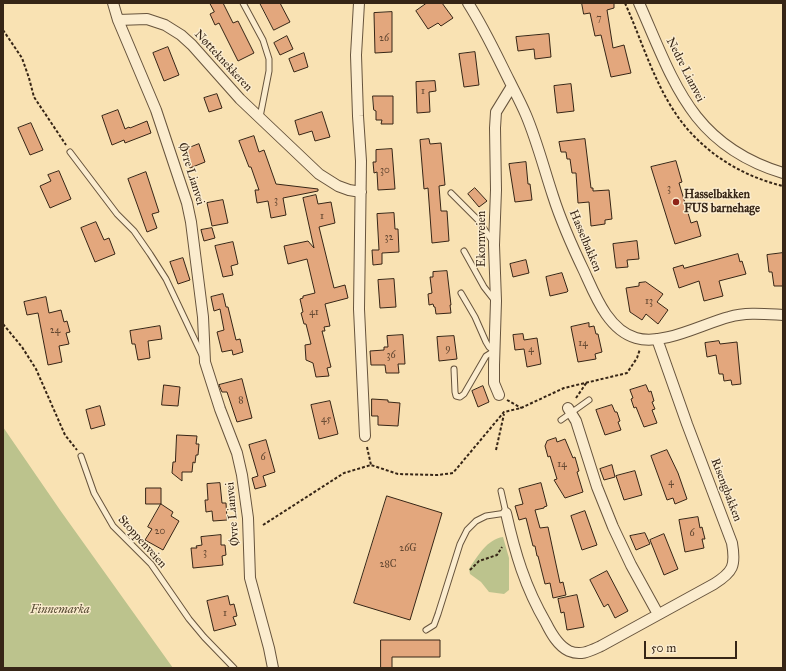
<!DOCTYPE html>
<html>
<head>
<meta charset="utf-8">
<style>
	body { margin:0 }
	#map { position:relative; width:786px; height:671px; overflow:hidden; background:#f9e2b3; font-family:"IM FELL Great Primer",serif }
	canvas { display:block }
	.frame { position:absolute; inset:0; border:4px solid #362516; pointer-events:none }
	.scale { position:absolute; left:644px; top:641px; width:93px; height:18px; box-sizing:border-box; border:2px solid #362516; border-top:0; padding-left:5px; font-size:12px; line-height:14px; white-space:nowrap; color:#362516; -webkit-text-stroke:3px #fbecce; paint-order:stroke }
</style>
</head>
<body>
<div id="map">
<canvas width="786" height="671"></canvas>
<div class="frame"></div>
<div class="scale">50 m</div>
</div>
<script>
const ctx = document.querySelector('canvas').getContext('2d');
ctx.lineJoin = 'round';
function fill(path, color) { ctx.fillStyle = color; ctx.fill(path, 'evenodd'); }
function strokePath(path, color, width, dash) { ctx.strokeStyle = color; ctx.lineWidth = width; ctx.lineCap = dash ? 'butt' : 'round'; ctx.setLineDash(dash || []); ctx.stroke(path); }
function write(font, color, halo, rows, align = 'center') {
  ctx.font = font + ' "IM FELL Great Primer",serif'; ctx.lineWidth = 3; ctx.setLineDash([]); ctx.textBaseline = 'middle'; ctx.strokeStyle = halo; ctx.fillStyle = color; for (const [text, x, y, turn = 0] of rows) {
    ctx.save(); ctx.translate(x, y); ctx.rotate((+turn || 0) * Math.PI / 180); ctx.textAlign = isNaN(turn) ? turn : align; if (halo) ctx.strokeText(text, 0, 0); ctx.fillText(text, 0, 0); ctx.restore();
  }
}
const green = new Path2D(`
	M3 427 60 510 173 668H3Z
	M503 537 509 558V590L504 594 489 592 481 582 470 574 469 569C477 557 487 539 503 537Z`);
const building = new Path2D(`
	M210 3H223L233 23 238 21 254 53 238 61 219 23 215 25 210 14 214 12Z
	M260 3H280L290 22 274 30Z
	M427 3H442L453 18 441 26 438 23 428 29 416 11Z
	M582 3H614V8L607 10 613 48 624 45 631 73 611 77 601 35 595 36 590 13 584 14Z
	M392 12V52L375 53 374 13Z
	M549 34 551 57 535 59 534 49 518 51 516 37Z
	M287 36 293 49 280 55 274 43Z
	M168 47 179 75 164 81 153 53Z
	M475 52 479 85 464 87 459 54Z
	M304 53 308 67 294 72 289 59Z
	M435 81 436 91 429 92 430 112 417 113 416 82Z
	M571 84 574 111 557 113 554 86Z
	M217 94 222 108 209 112 204 98Z
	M373 96H393V124H381L382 120H376V111L374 110Z
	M118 110 125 129 129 127 130 128 147 121 151 133 125 143 124 140 112 145 102 116Z
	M322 112 330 137 315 141 312 131 299 135 295 121Z
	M31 123 43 150 30 155 18 128Z
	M254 136 259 152 264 150 276 184 318 189V191L283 198 286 215 271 218 268 201 257 203 255 190H259L251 167H249L239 141Z
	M429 139 430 144 441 143 445 185 439 186 441 211H447L449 241 432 243 428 188 424 189 420 140Z
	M585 139 591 188H593V191L609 190 612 219 605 220V224L591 226 589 202 578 203 576 173H572L570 159H567L566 152H561L559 142Z
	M199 144 205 162 190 168 184 150Z
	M392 149 395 189 378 190 377 172 374 173 373 162H376V150Z
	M676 161 682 182 679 183 691 223 697 221 701 236 675 244 651 167Z
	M526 162 528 184H530L532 200 515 202 509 164Z
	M59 171 71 199 50 208 40 186 51 181 48 175Z
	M146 172 159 212 152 214 157 228 147 232 128 179Z
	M475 188 487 201 479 207 468 194Z
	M316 195 318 204 331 202 335 223 319 227 334 288 345 285 348 298 325 304 330 326 324 327 325 331H322L331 367 327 368 329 376 316 377 313 363 306 360 305 345 311 344 306 324H304L301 313 303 312 300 299 303 298V296L315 293 307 259 288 264 284 246 308 241 314 248 303 198Z
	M223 200 228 223 212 226 207 203Z
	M394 213 395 229H398L399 252 382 253V264L373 265 372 250H379L377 214Z
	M96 222 104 240 109 238 115 254 95 262 81 228Z
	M212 228 215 238 204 241 201 230Z
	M637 241 639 259 627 260 628 267 616 268 613 244Z
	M233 242 238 264 231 266 233 275 223 277 215 246Z
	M783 253V286H774L772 272H769L767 255Z
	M738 254 740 262 742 261 746 274 719 281 723 296 704 301 699 281 679 288 673 268 683 265 684 268Z
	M183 258 190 280 178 284 170 262Z
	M526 260 529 273 513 277 510 264Z
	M447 271 451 305H450L451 313 436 314 435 307H434L433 304 429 305 428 294 432 293 430 277H433V272Z
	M562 273 568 291 567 292 550 296 546 277Z
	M394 279 396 307 380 308 378 280Z
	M646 282 663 294 657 302 668 310 658 324 646 314 642 320 630 312 626 288 639 286V283Z
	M223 294 226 307H228L236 340 240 339 243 352 233 355 232 350 222 352 217 332 224 330 220 309 214 311 211 297Z
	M46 297 49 313 61 310 64 322 67 321 70 332 66 333 69 344 59 346 62 362 48 365 38 313 27 315 24 302Z
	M589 323V327L594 326 596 334H598L602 352 595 354 596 359 578 362 571 327Z
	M160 326 162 339 148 341 150 358 138 360 135 344H132L130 331Z
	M523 334 524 340 537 338 541 364 527 367 524 349 515 350 513 335Z
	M403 335 405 364H398L399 373H386L385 365H371L370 351 384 350V347H388L387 336Z
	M454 336 457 359 439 361 437 337Z
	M719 341 720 344 737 342 741 384 732 385 731 380 724 381 723 374H719L716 355 707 357 705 343Z
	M242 379 252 418 237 422 227 392H222L219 385Z
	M164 385 180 387 178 406 162 405Z
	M646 385 649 392 651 391 654 401 652 402 655 409 652 410 657 423 644 427 636 407 634 408 631 399 633 398 630 390Z
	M483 386 489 402 478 407 472 391Z
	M372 399 388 400V402L400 403 398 426 378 425V416H372Z
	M330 401 338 434 319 439 311 405Z
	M612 405 615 412H617L620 421 618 422 621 430 605 435 596 410Z
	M100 406 105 425 91 429 86 410Z
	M177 435 197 436 196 444H199L198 455H196L195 463 193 462 192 472H182V481L172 473 173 462H175Z
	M556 438 557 442 565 439 573 458 575 457 579 471 577 472 583 492 565 498 554 480 557 479 550 456 548 457 545 446 547 441Z
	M266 440 275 472 263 476 266 486 255 489 252 478 258 476 249 445Z
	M667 450 678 473 687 499 675 504 673 498 667 500 651 456Z
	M612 465 615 477 604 480 600 469Z
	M635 471 642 495 624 500 616 476Z
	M220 483 222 503H226L227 520 213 521 212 511 206 512 205 500H208L207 484Z
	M541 483 547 506 544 507V508L535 510 540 528 548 527 560 583 563 582 566 595 553 598 550 583 545 584 538 556H537L535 546H533L526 518 519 520 515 506 523 504 519 489Z
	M146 488H161V504H146Z
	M387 496 442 513 410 620 354 603Z
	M161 504 173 512 171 516 179 521 163 550 145 540 152 529 148 527Z
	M585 511 597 545 582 550 571 516Z
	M698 517 700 528 702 527 705 539H702L704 548 685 552 679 520Z
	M645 533 650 544 636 550 630 536Z
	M664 534 678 569 664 575 650 540Z
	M221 535V545H225L226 555 222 556 223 565 193 568 191 548H197L196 546 202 545 201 537Z
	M607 571 628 611 615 618 608 604 604 607 590 580Z
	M577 595 584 627 567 630 564 612 561 613 558 599Z
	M228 596 230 605 234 604 237 616 233 617 236 625 214 631 207 601Z
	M381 640H440V657H392V668H381Z`);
const path = new Path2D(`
	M625 3C642 41 654 83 678 117 703 152 741 176 783 186
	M3 30 22 58 29 78 34 97 66 145
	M3 324 22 347 36 369 65 435 77 450
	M576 398 587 382
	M507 400 521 408
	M367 447 371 465
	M496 450 504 414
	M263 525 344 473 371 465 398 474 438 475 453 473 504 412 521 408 564 388 627 373 637 358 640 349
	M470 570 479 561 497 555 502 547`);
const lane = new Path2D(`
	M243 3 263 40 269 59V71L260 117
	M70 152 117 214 134 231 150 254 166 279 202 355
	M451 193 478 220 493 242
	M464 251 484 287 495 301
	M454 369 455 392 456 396 460 397 464 394 486 356 494 351 489 347 486 342 475 317 461 293
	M561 420 589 400
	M81 456 94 493 113 526 151 564 189 619 204 637 234 668
	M426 630 434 625 438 614 460 544 467 530 476 521 486 516 506 513 501 491`);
const street = new Path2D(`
	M113 3 118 20 156 110 187 203 191 222 203 317 205 362 220 409 237 453 242 475 248 518 250 578 269 648 273 668
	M359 3 356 55 358 116 361 161 359 309 365 436
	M468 3C484 28 496 54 509 80 515 92 521 103 526 115 537 141 544 169 553 196 561 221 572 246 584 271 595 295 608 330 636 338 663 346 702 324 729 317 746 312 765 314 783 315
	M639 3C674 82 691 145 783 173
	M118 20 147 19 165 25 181 35 192 45 240 99 319 174 338 186 349 190 361 192
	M499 395 494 383V365L496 301 494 245 496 190 495 128 496 112 512 86
	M568 408 576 421 597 487 613 527 631 565 658 614
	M506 513C515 553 525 587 546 623 551 633 558 646 569 651 581 656 590 651 601 646L714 584C733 572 736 566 732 543L687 424 657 339`);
const markers = [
	[676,202,4,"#8f2418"]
];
const numberNames = [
	["7",599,19],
	["26",384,39],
	["1",423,92],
	["30",385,171],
	["3",669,189],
	["3",276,201],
	["1",322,217],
	["32",389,238],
	["13",649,302],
	["41",314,313],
	["24",55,331],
	["14",583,344],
	["9",448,349],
	["4",531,350],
	["36",391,356],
	["8",241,401],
	["45",326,420],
	["6",263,458],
	["14",562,465],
	["4",671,483],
	["20",160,532],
	["6",692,534],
	["26G",408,549],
	["3",205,553],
	["28C",388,565],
	["1",225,614]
];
const streetNames = [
	["Nøtteknekkeren",223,61,47],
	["Nedre Lianvei",685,70,63],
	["Øvre Lianvei",191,174,73],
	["Ekornveien",482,239,-90],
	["Hasselbakken",585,241,67],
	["Risengbakken",726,490,69],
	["Øvre Lianvei",233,514,-95],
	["Stoppenveien",142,542,48]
];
const poiNames = [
	["Hasselbakken",684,195],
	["FUS barnehage",684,209]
];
const parkNames = [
	["Finnemarka",60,610]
];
fill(green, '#bcc38d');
fill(building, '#e3a77d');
strokePath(building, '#362516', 1);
strokePath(lane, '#67543d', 7);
strokePath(street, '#67543d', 12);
strokePath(path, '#362516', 2, [3, 2]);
strokePath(lane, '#fbecce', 5);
strokePath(street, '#fbecce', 10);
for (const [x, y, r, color] of markers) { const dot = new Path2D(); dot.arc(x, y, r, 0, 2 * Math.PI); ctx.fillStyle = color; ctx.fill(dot); strokePath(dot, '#fbecce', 1.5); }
write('10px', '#614630', null, numberNames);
write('12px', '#362516', '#fbecce', streetNames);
write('bold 12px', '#362516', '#fbecce', poiNames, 'left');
write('italic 12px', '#584c34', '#fbecce', parkNames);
</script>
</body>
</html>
